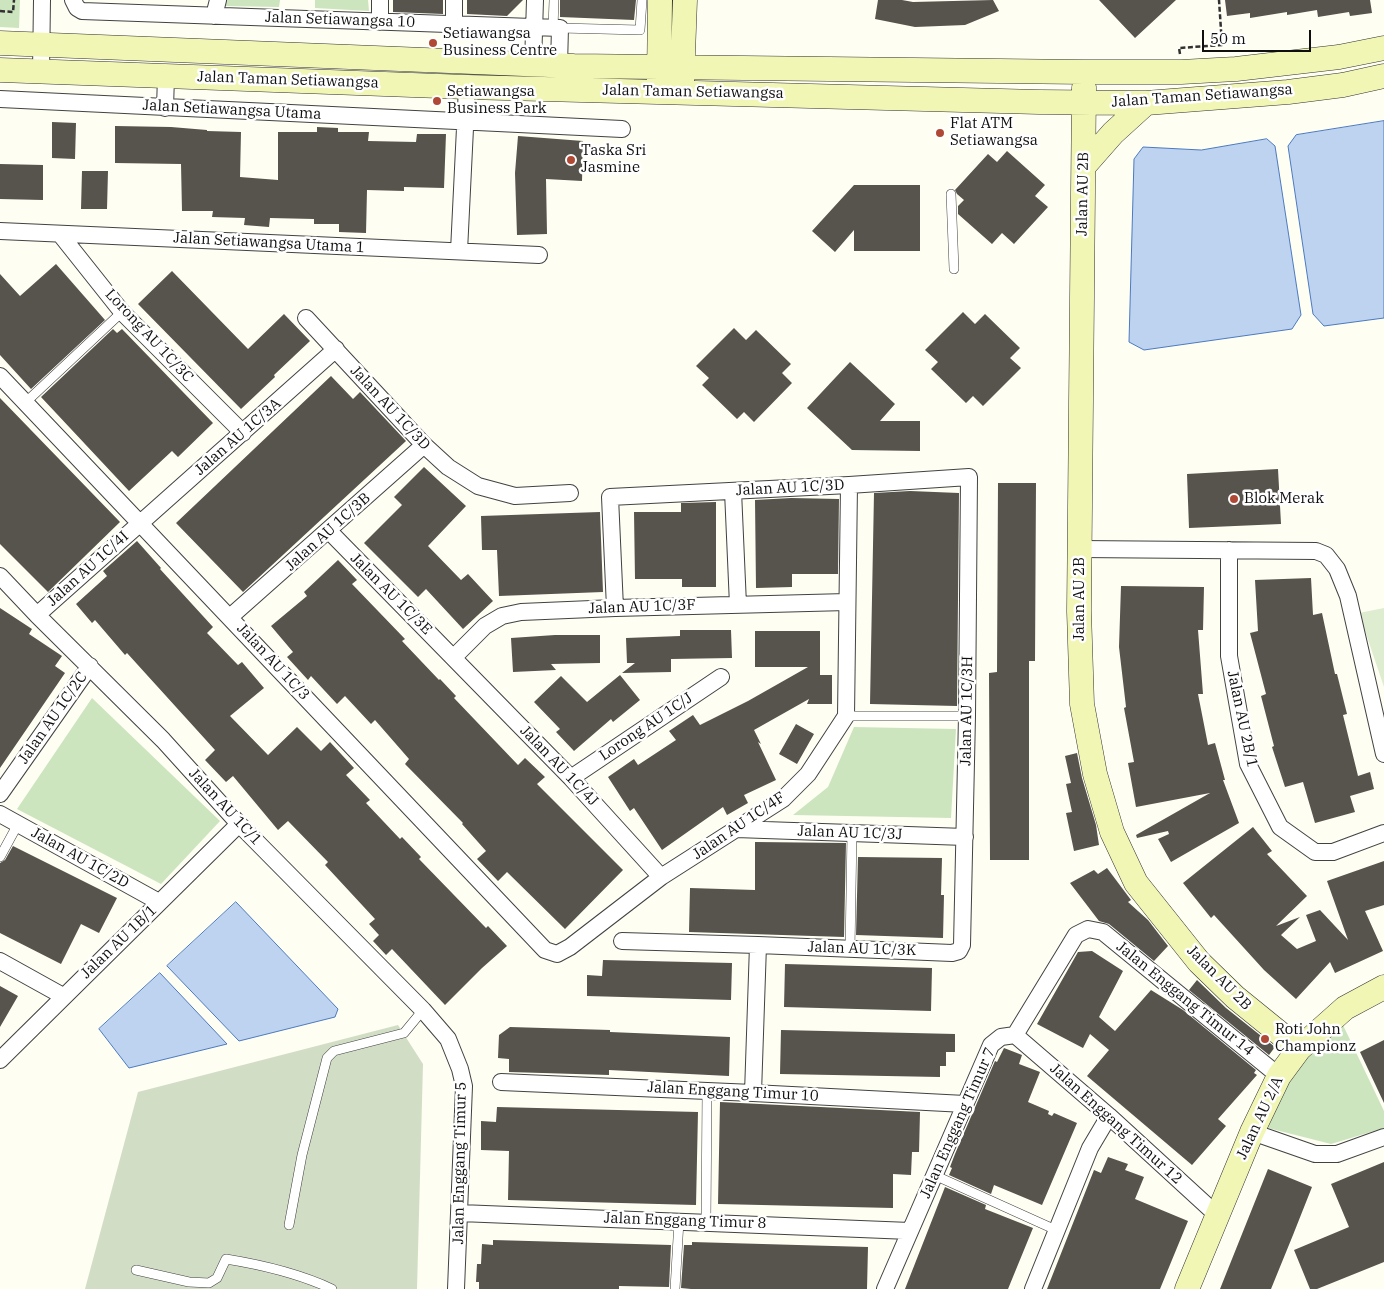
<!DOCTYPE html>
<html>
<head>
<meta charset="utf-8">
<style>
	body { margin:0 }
	#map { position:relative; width:1384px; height:1289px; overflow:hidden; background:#fefef3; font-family:"IBM Plex Serif",serif }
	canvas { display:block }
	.scale { position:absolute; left:1202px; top:30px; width:109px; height:22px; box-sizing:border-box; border:2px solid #0f0f0f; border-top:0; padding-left:6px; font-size:15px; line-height:18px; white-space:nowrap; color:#0f0f0f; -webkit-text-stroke:4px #fff; paint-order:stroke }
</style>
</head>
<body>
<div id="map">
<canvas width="1384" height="1289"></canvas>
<div class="scale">50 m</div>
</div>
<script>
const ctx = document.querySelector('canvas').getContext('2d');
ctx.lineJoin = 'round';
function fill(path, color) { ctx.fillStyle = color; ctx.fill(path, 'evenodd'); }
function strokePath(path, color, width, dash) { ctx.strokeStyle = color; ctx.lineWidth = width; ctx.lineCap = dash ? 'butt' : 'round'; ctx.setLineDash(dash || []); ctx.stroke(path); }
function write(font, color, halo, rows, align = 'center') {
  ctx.font = font + ' "IBM Plex Serif",serif'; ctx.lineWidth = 5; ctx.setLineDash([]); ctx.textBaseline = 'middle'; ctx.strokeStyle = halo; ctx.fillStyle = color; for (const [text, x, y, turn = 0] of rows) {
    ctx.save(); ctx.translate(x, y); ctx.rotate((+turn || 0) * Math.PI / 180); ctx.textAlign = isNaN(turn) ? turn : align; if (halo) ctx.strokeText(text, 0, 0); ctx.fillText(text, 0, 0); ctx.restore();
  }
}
const green = new Path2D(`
	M0 0H20L19 28 0 27Z
	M226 0H280L279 7 225 6Z
	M315 0H368L369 11 315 8Z
	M92 698 220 821 161 884 17 809Z
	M854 727 956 729 951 818 793 815 828 787Z
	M1342 1023 1384 1111V1128L1331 1144 1268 1128 1292 1067Z`);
const cemetery = new Path2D(`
	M398 1025 423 1064 417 1289H85L138 1092Z`);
const pitch = new Path2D(`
	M1384 608V687L1359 613Z`);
const water = new Path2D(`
	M1384 121V318L1324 326 1313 314 1288 146 1296 135Z
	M1267 139 1275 146 1301 315 1292 329 1144 350 1129 342 1134 159 1143 147 1201 150Z
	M236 902 338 1009 335 1017 239 1041 167 966Z
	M160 973 227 1044 129 1068 99 1029Z`);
const building = new Path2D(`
	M393 0H443V14L393 12Z
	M467 0H523L507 16 467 14Z
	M560 0H636L634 20 560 17Z
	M878 0H902L913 2 993 0 999 11 965 25 915 27 875 19Z
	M1099 0H1176L1135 38Z
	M1225 0H1370L1372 13 1350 16 1349 12 1318 17 1317 10 1287 15V12L1250 18V13L1227 16Z
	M52 122 76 123 75 159 52 158Z
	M115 126 171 127 207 130V131L241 132 240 177 278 180V132H317V127L338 128V132H369L368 141 416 142 417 134H446L444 188 404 187V191L367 190 366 233 339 232V224H314V219L270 218 269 227 244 225 245 218 212 217 213 211H182L181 164 115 163Z
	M518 136 583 141 582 181 546 179 547 234 517 235 515 173Z
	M1007 151 1045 185 1035 196 1048 207 1014 244 1002 233 992 244 958 214V206L964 200 957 194 955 190 988 154 997 162Z
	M0 164 43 165V200L0 199Z
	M82 171H108L107 209H81Z
	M854 185H920V251H854V230L835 252 812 231Z
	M56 264 105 320 31 389 0 355V274L20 296Z
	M172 271 248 349 284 314 310 341 274 375 275 377 241 409 138 304Z
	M963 312 975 324 985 314 1020 348 1010 358 1021 368 983 406 973 396 966 403 931 369 938 362 925 350Z
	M734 328 746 340 756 330 791 364 782 373 792 383 754 422 744 412 737 419 702 385 709 378 696 366Z
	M113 329 117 333 122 329 213 423 178 457 172 451 129 491 41 397Z
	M850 362 895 404 880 421H920V451L852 450 807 408Z
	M331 376 353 399 360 392 406 441 243 592 176 523Z
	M0 398 120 522 48 592 0 544Z
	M424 467 466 506 428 546 461 580 468 574 493 601 463 629 426 589 418 597 364 543 402 505 394 497Z
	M1278 469 1281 524 1189 528 1187 474Z
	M998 483H1036L1035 661H1029V860H990L989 673 997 672Z
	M910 491 959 493 957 706 870 704 874 493Z
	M791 498 839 499 838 574H792V587L756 588 755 500Z
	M716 502V587H682V579H635L634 512H681V503Z
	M600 512 603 592 499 596 497 550H482L481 516Z
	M137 541 161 568 160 569 213 627 207 633 238 665 242 662 264 688 230 716 268 755 297 727 321 751 330 742 354 768 346 775 370 800 366 803 400 839 402 837 421 857 419 859 486 928 488 926 507 946 482 968 445 1005 392 949 386 955 373 941 379 935 369 924 375 919 325 865 328 862 288 821 278 830 233 776 226 782 205 760 215 750 127 653 125 655 95 620 92 623 76 604 107 576 103 571Z
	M338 560 357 580 352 584 405 639 402 641 439 680 440 679 456 696 454 698 518 765 525 758 545 777 537 784 623 870 565 929 507 872 498 881 477 859 486 851 462 824 463 823 405 764 409 759 375 720 371 724 345 696 337 704 311 676 308 680 287 657 293 652 271 626 307 596 304 592Z
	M1311 578 1313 615 1322 613 1335 674H1337L1347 714 1343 715 1358 776 1370 772 1374 789 1350 796 1355 812 1315 823 1303 782 1285 787 1272 747 1274 746 1261 696 1266 694 1250 633 1258 631 1255 580Z
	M1121 586 1204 587 1203 630H1198L1203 694H1198L1208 745 1215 743 1225 780H1223L1239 823 1171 862 1158 839 1169 834 1168 831 1137 838 1136 835 1210 793 1136 807 1128 763 1134 762 1124 708 1126 707 1119 647Z
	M0 608 32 629 29 634 62 656 55 666 65 673 0 768Z
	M680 630H731L732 658 671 659V672L622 673 635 663H627L626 638 680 636Z
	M755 631H820V675H832V704H807L809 699 754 730 761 744 758 742 776 780 744 795 748 803 727 815 723 807 662 850 634 808 630 811 608 777 634 759 638 765 676 740 669 731 693 715 700 725 748 701 808 667H755Z
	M555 635H600V663L551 664 556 670 513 672 511 638Z
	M620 675 640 700 613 722 611 719 574 751 556 732 560 729 534 702 561 676 587 702Z
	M796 724 814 734 797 764 779 754Z
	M1077 753 1082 778 1096 825 1099 845 1074 851 1066 813 1072 812 1066 784 1071 783 1065 756Z
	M1253 827 1272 851 1267 854 1307 896 1276 926 1300 917 1281 935 1297 949 1316 941 1306 915 1320 910 1348 940 1327 881 1384 861V905L1365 911 1383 951 1335 973 1330 962 1296 999 1264 970 1214 915 1211 918 1183 883Z
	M755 842 846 843 844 937 689 932 690 888 755 890Z
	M13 846 117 898 99 933 81 924 61 964 0 933V863L5 860Z
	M858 857 942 858 941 895H944L943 938 856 935Z
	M1107 868 1131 900 1128 902 1148 920 1168 946 1154 961 1109 924 1099 921 1070 883 1094 870 1098 874Z
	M1092 951 1123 971 1099 1017 1115 1031 1151 990 1183 1010 1256 1070 1254 1073 1257 1075 1218 1119 1226 1126 1192 1165 1087 1076 1109 1050 1090 1034 1083 1048 1037 1024 1078 952Z
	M603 960 732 963 731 1000 587 996V975L602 976Z
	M785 964 932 968 931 1011 784 1007Z
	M1197 980 1226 1008 1275 1047 1269 1055 1189 990Z
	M0 986 18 996 0 1027Z
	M510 1027 610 1030V1032L730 1037 729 1076 609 1070V1075L509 1072V1059L498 1058 499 1035Z
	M781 1030 955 1034V1052H946V1066H940V1077L780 1074Z
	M1384 1040V1103L1360 1052Z
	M1004 1048 1022 1055 1019 1064 1040 1072 1028 1102 1049 1111 1048 1114 1052 1116 1054 1113 1077 1123 1042 1205 994 1185 991 1194 949 1175 952 1168 950 1167 955 1154 995 1061 997 1062Z
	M720 1102 920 1112 919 1152H912L911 1175 893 1174V1208L718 1204Z
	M497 1107 698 1112 696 1205 508 1200 509 1151 481 1150V1121L496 1122Z
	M1108 1157 1128 1164 1125 1170 1144 1177 1135 1199 1188 1221 1160 1289H1047L1094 1170 1101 1173Z
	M1384 1162V1262L1317 1289H1310L1294 1250 1349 1227 1331 1184Z
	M1268 1169 1312 1187 1293 1235 1271 1289H1220Z
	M945 1187 986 1205 985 1209 1033 1228 1008 1289H905Z
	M493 1240 671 1245 669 1287 619 1286V1289H479V1282H476L477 1264H481L482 1244 493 1245Z
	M692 1242 868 1247 867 1289H691L681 1288 684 1245H692Z`);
const path = new Path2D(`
	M0 11 13 12 14 0
	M1180 54 1179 48 1222 45 1219 0`);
const lane = new Path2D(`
	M553 28 554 0
	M560 28 640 30 642 0
	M951 194 954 269
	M26 402 122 312
	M846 716H967
	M0 857 18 824
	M850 950 852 832
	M934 1175 1056 1230
	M706 1222 707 1091
	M289 1225 302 1155 327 1058 334 1051 404 1033 423 1010
	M136 1270 189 1282 209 1283 217 1278 226 1259C263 1265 298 1273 332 1289
	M675 1289 679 1221`);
const street = new Path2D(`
	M73 0 77 8 82 11 560 28 559 65
	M380 0V22
	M214 16 218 0
	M454 24V0
	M533 64 535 0
	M41 72 42 0
	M0 99 622 129
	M165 108 166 76
	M0 231 539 255
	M60 234 122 312 243 433
	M459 251 467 87
	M306 318 424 445 448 467 478 486 515 496 570 493
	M0 376 545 950 557 954 570 947 661 877 783 799 808 774 846 716 849 485
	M733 491 738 605
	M329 531 571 778 661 877
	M1080 549 1316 551 1326 555 1337 569 1348 596 1384 754
	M1229 550V656L1248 764 1280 827 1315 852H1333L1384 833
	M0 576 37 615 163 740 239 824 423 1010 448 1039 460 1069 464 1086 456 1289
	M615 608 610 497 849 485 969 477 967 716 962 945 959 951 952 953 758 945 622 941
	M37 615 336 349
	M230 617 424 445
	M454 657 485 626 502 616 521 612 615 608 847 602
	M571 778 721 677
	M0 794 90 666
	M0 814 159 902
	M736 829 965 837
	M0 961 63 996
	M1015 1035 1109 1116 1217 1215
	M0 1060 239 824
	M501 1082 753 1093 965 1104
	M753 1093 758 945
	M1252 1132 1315 1154H1337L1384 1137
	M460 1213 910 1231
	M885 1289 991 1045 1001 1037 1015 1035 1076 935 1088 929 1103 932 1279 1076
	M1033 1289 1090 1148 1109 1116`);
const secondary = new Path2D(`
	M0 43 574 66 1084 72H1181L1236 69 1339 57 1384 48
	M0 70 467 87 1039 102 1146 103 1288 92 1343 85 1384 76
	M659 82 660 0
	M682 82 685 0
	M1084 88 1079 611 1082 704 1095 774 1112 832 1136 883 1199 962 1235 997 1299 1049
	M1084 166 1113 133 1146 103
	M1187 1289 1252 1132 1279 1076 1299 1049 1345 1008 1384 987`);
const markers = [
	[433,43,5,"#b04836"],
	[437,101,5,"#b04836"],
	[940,133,5,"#b04836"],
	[571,160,5,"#b04836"],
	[1234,499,5,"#b04836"],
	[1265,1039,5,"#b04836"]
];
const streetNames = [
	["Jalan Setiawangsa 10",340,20,2],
	["Jalan Taman Setiawangsa",288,80,2],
	["Jalan Taman Setiawangsa",693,92,1],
	["Jalan Taman Setiawangsa",1202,96,-4],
	["Jalan Setiawangsa Utama",232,110,3],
	["Jalan AU 2B",1083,194,-89],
	["Jalan Setiawangsa Utama 1",269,243,3],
	["Lorong AU 1C/3C",149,336,47],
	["Jalan AU 1C/3D",390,408,47],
	["Jalan AU 1C/3A",238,437,-41],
	["Jalan AU 1C/3D",790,488,-3],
	["Jalan AU 1C/3B",328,532,-42],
	["Jalan AU 1C/4I",88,569,-42],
	["Jalan AU 1C/3E",391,594,45],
	["Jalan AU 2B",1080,599,-90],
	["Jalan AU 1C/3F",642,607,-2],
	["Jalan AU 1C/3",273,662,47],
	["Jalan AU 1C/3H",967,711,-89],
	["Jalan AU 1C/2C",53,718,-55],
	["Jalan AU 2B/1",1242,719,78],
	["Lorong AU 1C/J",646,727,-34],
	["Jalan AU 1C/4J",559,766,46],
	["Jalan AU 1C/1",225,807,47],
	["Jalan AU 1C/4F",739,826,-34],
	["Jalan AU 1C/3J",850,833,2],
	["Jalan AU 1C/2D",80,858,29],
	["Jalan AU 1B/1",119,942,-44],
	["Jalan AU 1C/3K",862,949,2],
	["Jalan AU 2B",1219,978,45],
	["Jalan Enggang Timur 14",1185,999,39],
	["Jalan Enggang Timur 10",733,1092,3],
	["Jalan AU 2/A",1260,1118,-65],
	["Jalan Enggang Timur 7",958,1123,-66],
	["Jalan Enggang Timur 12",1116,1124,42],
	["Jalan Enggang Timur 5",460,1163,-89],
	["Jalan Enggang Timur 8",685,1221,2]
];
const poiNames = [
	["Setiawangsa",443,34],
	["Business Centre",443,51],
	["Setiawangsa",447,92],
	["Business Park",447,109],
	["Flat ATM",950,124],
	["Setiawangsa",950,141],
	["Taska Sri",581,151],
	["Jasmine",581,168],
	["Blok Merak",1244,499],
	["Roti John",1275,1030],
	["Championz",1275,1047]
];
fill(green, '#cce5bf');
fill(cemetery, '#d1dec5');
fill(pitch, '#deedd0');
fill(water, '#bdd3f0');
strokePath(water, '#4c7abf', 1);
fill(building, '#57534d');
strokePath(lane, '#424242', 10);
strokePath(street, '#424242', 18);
strokePath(secondary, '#313131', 25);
strokePath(path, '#313131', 2.5, [5, 2.5]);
strokePath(lane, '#fff', 9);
strokePath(street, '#fff', 16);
strokePath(secondary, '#f1f6b5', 24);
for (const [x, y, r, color] of markers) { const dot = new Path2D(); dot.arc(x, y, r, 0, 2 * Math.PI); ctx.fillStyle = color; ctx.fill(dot); strokePath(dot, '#fff', 2); }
write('15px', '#0f0f0f', '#fff', streetNames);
write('15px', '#0f0f0f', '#fff', poiNames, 'left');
</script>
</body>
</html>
